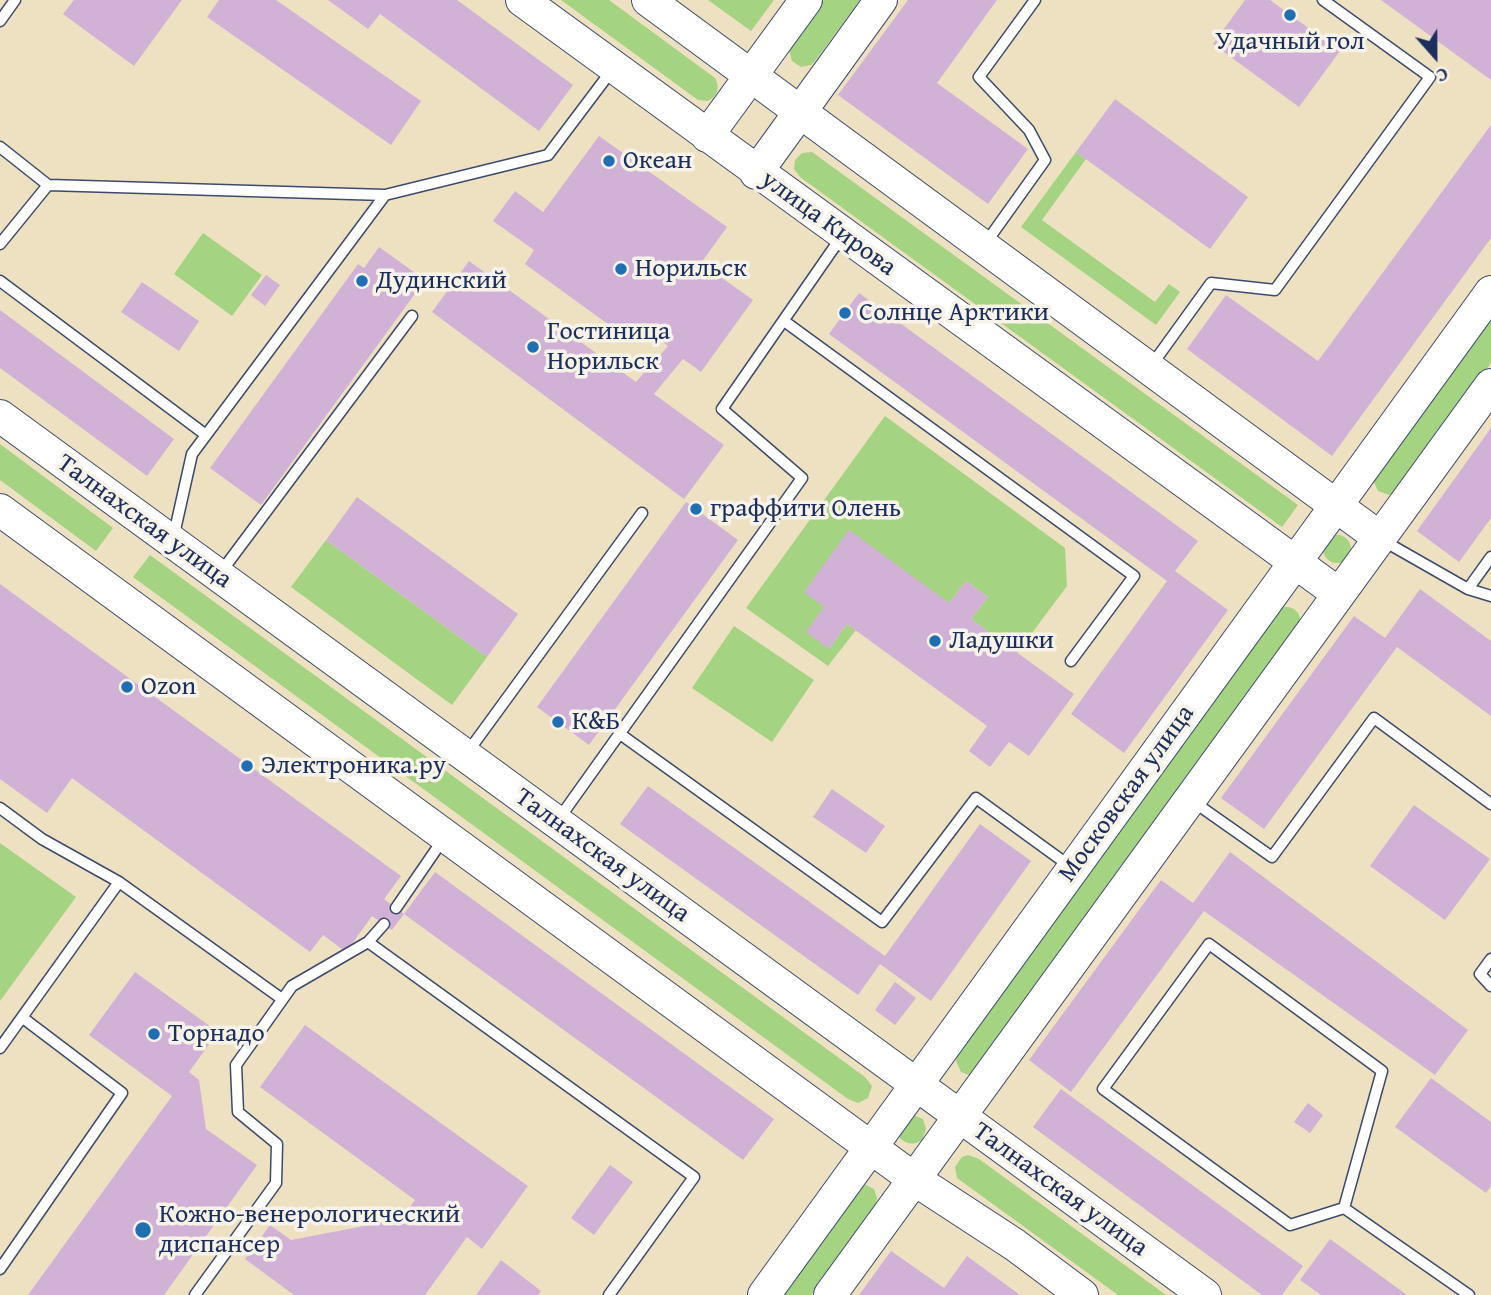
<!DOCTYPE html>
<html>
<head>
<meta charset="utf-8">
<style>
	body { margin:0 }
	#map { position:relative; width:1491px; height:1295px; overflow:hidden; background:#eee1c2; font-family:"Gentium Book Plus",serif }
	canvas { display:block }
	.north { position:absolute; left:1400px; top:21px; width:70px; height:70px; -webkit-text-stroke:5px #f7f3e8; paint-order:stroke; rotate:159deg; font-size:19px; font-weight:700; line-height:28px; text-align:center; color:#1b2f5e }
	.north::after { content:''; display:block; margin:auto; width:24px; height:32px; background:#1b2f5e; clip-path:polygon(50% 0,100% 100%,50% 72%,0 100%) }
</style>
</head>
<body>
<div id="map">
<canvas width="1491" height="1295"></canvas>
<div class="north">С</div>
</div>
<script>
const ctx = document.querySelector('canvas').getContext('2d');
ctx.lineJoin = 'round';
function fill(path, color) { ctx.fillStyle = color; ctx.fill(path, 'evenodd'); }
function strokePath(path, color, width, dash) { ctx.strokeStyle = color; ctx.lineWidth = width; ctx.lineCap = dash ? 'butt' : 'round'; ctx.setLineDash(dash || []); ctx.stroke(path); }
function write(font, color, halo, rows, align = 'center') {
  ctx.font = font + ' "Gentium Book Plus",serif'; ctx.lineWidth = 7; ctx.setLineDash([]); ctx.textBaseline = 'middle'; ctx.strokeStyle = halo; ctx.fillStyle = color; for (const [text, x, y, turn = 0] of rows) {
    ctx.save(); ctx.translate(x, y); ctx.rotate((+turn || 0) * Math.PI / 180); ctx.textAlign = isNaN(turn) ? turn : align; if (halo) ctx.strokeText(text, 0, 0); ctx.fillText(text, 0, 0); ctx.restore();
  }
}
const green = new Path2D(`
	M561 0H609L715 78C720 87 718 96 708 101L698 100Z
	M708 0H774L751 31Z
	M824 0H860L815 61 811 65 801 67 792 61 789 50Z
	M812 152 1298 505 1282 527 800 177 794 169 795 160 802 153Z
	M1076 152 1086 159 1042 220 1155 302 1169 284 1180 292 1156 325 1021 227Z
	M203 233 262 275 232 316 174 274Z
	M1491 313V363L1398 490 1389 495 1378 491 1373 480Z
	M885 416 1065 548 1067 586 1017 653 971 619 988 597 966 581 949 603 824 607 829 649 847 624 856 630 828 666 746 608Z
	M0 444 113 528 96 551 0 480Z
	M1323 549a14 14 0 1 1 28 0a14 14 0 1 1-28 0Z
	M326 540 487 657 452 705 291 587Z
	M150 555 865 1077 872 1086 868 1098 858 1103 848 1099 133 577Z
	M1282 607C1293 606 1299 611 1301 621L972 1076 961 1072 956 1061 957 1055 1277 610Z
	M734 626 814 680 772 742 692 688Z
	M0 843 76 897 0 1001Z
	M911 1114 923 1119 926 1129 922 1140C913 1146 905 1144 898 1136Z
	M968 1155 979 1159 1166 1295H1118L957 1178 955 1167 962 1157Z
	M864 1184 874 1189 877 1198 876 1204 811 1295H775Z`);
const building = new Path2D(`
	M74 0H182L134 66 63 14Z
	M219 0H276L421 101 391 145 207 17Z
	M328 0H457L573 85 539 131 380 14 368 29Z
	M908 0H997L937 83 1028 149 988 204 838 95Z
	M1245 0H1270L1340 51 1299 107 1213 44Z
	M1381 0H1491V80Z
	M1115 99 1248 197 1210 249 1076 152Z
	M1491 125V238L1332 456 1187 349 1226 295 1318 361Z
	M599 136 727 227 701 263 753 300 701 372 683 359 654 394 724 445 684 499 432 312 469 261 636 382 668 346 646 329 634 343 525 264 534 250 493 221 515 191 543 212Z
	M379 247 425 280 261 505 210 468 358 264 364 268Z
	M266 275 280 285 265 306 251 295Z
	M142 282 199 321 179 351 121 312Z
	M859 293 1198 541 1175 571 1228 610 1124 753 1071 714 1167 581 829 334Z
	M0 310 174 439 147 476 0 368Z
	M1491 428V518L1459 562 1417 531Z
	M357 497 518 614 487 657 326 540Z
	M686 502 738 540 589 745 537 707Z
	M849 530 949 603 966 581 988 597 971 619 1074 694 1029 756 1009 742 990 767 969 751 987 726 847 624 829 649 806 632 824 607 804 592Z
	M0 584 401 876 384 899 404 914 392 930 372 916 346 952 323 935 310 952 72 778 47 813 0 779Z
	M1420 589 1491 641V716L1397 647 1264 829 1221 798 1354 616 1385 638Z
	M648 786 885 956 980 824 1031 861 931 1001 880 964 858 995 620 824Z
	M832 789 885 826 866 853 813 817Z
	M1414 805 1490 859 1445 920 1370 866Z
	M1230 852 1468 1030 1435 1075 1204 911 1071 1092 1029 1060 1161 880 1193 903Z
	M435 872 774 1119 743 1160 404 914Z
	M135 972 218 1032 189 1072 199 1080 206 1129 257 1165 164 1295H28L172 1096 89 1035Z
	M895 982 916 998 895 1025 875 1010Z
	M305 1025 528 1186 482 1249 467 1237 425 1295H294L245 1259 270 1225 291 1240 401 1219 415 1200 260 1087Z
	M1431 1078 1491 1122V1186L1486 1193 1395 1127Z
	M1061 1089 1303 1266 1282 1295H1262L1033 1127Z
	M1308 1103 1323 1115 1310 1133 1294 1122Z
	M610 1165 633 1182 594 1235 571 1218Z
	M1330 1239 1407 1295H1321L1300 1280Z
	M891 1251 944 1288 967 1256 1020 1295H859Z
	M501 1260 541 1291 538 1295H476Z`);
const lane = new Path2D(`
	M0 21 15 0
	M0 147 48 185 385 195 548 155 612 70
	M0 244 48 185
	M985 244 1045 160 1029 130 979 77 1035 0
	M0 281 206 435
	M784 321 1134 576 1071 661
	M1151 366 1211 283 1275 290 1430 77 1323 0
	M173 539 192 454 385 195
	M1382 540 1468 589 1491 596
	M221 572 412 316
	M1468 589 1491 557
	M620 734 882 922 976 798 1071 867
	M467 753 642 513
	M1191 800 1272 857 1374 718 1491 804
	M0 808 42 839 119 882 282 999
	M558 820 802 478 722 409 842 236
	M396 908 444 838
	M368 942 694 1177 609 1295
	M1209 944 1382 1071 1344 1208 1290 1225 1103 1089Z
	M1491 959 1480 974 1491 986
	M0 1048 119 882
	M1344 1208 1469 1295
	M0 1269 122 1093 23 1018
	M195 1295 276 1183 277 1144 238 1112 236 1065 292 986 368 942 384 924`);
const secondary = new Path2D(`
	M522 0 1339 594
	M648 0 1380 538
	M707 136 806 0
	M756 173 881 0
	M0 416 1205 1295
	M0 510 914 1179 1015 1245 1082 1295
	M764 1295 1491 292
	M830 1295 1491 385`);
const markers = [
	[1290,15,7,"#1f6fb2"],
	[609,161,7,"#1f6fb2"],
	[621,269,7,"#1f6fb2"],
	[362,281,7,"#1f6fb2"],
	[845,313,7,"#1f6fb2"],
	[533,347,7,"#1f6fb2"],
	[696,509,7,"#1f6fb2"],
	[935,641,7,"#1f6fb2"],
	[127,687,7,"#1f6fb2"],
	[558,722,7,"#1f6fb2"],
	[247,766,7,"#1f6fb2"],
	[154,1034,7,"#1f6fb2"],
	[143,1230,9,"#1f6fb2"]
];
const poiNames = [
	["Удачный гол",1290,42,"center"],
	["Океан",623,161],
	["Норильск",635,269],
	["Дудинский",376,281],
	["Солнце Арктики",859,313],
	["Гостиница",547,332],
	["Норильск",547,362],
	["граффити Олень",710,509],
	["Ладушки",949,641],
	["Ozon",141,687],
	["К&Б",572,722],
	["Электроника.ру",261,766],
	["Торнадо",168,1034],
	["Кожно-венерологический",159,1215],
	["диспансер",159,1245]
];
const streetNames = [
	["улица Кирова",828,224,36],
	["Талнахская улица",144,522,36],
	["Московская улица",1127,794,-54],
	["Талнахская улица",602,856,36],
	["Талнахская улица",1060,1190,36]
];
fill(green, '#a4d381');
fill(building, '#d2b1d6');
strokePath(lane, '#3b4a6d', 13);
strokePath(secondary, '#3b4a6d', 34);
strokePath(lane, '#fff', 10);
strokePath(secondary, '#fff', 32);
for (const [x, y, r, color] of markers) { const dot = new Path2D(); dot.arc(x, y, r, 0, 2 * Math.PI); ctx.fillStyle = color; ctx.fill(dot); strokePath(dot, '#f7f3e8', 2.5); }
write('26px', '#1b2f5e', '#f7f3e8', poiNames, 'left');
write('26px', '#1b2f5e', '#f7f3e8', streetNames);
</script>
</body>
</html>
